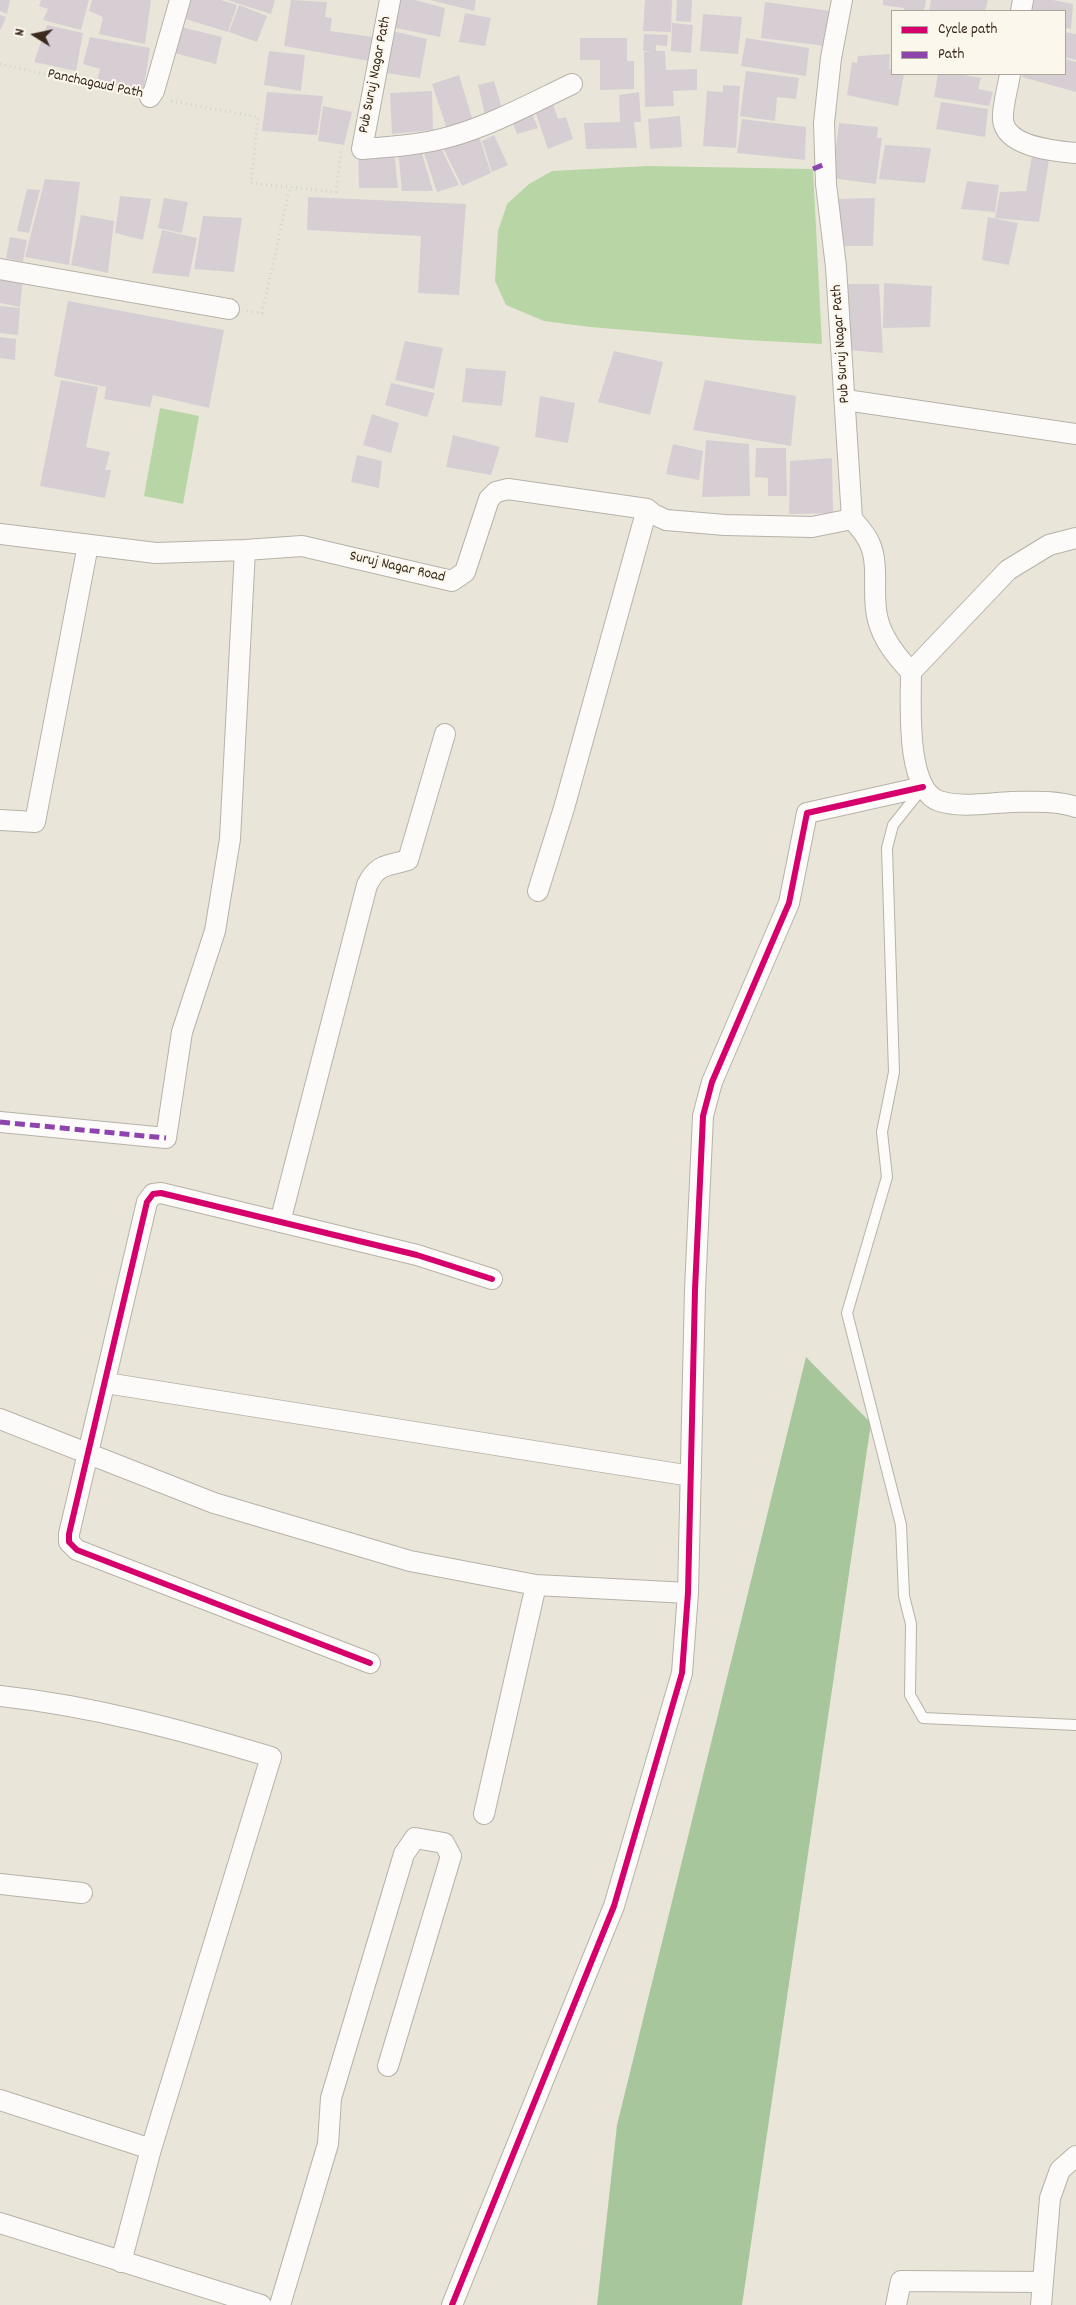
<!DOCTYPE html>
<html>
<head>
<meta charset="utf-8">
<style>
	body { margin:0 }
	#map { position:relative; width:1076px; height:2305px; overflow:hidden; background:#e9e6d9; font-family:Dekko,sans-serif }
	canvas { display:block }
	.legend { position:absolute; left:891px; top:10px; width:175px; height:65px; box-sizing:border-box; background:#fbf7ec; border:1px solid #aea59a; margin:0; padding:6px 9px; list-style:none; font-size:15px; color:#3b2a1e }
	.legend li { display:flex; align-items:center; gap:10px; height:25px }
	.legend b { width:25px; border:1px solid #aea59a }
	.north { position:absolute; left:10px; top:10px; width:50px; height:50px; -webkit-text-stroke:4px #fbf7ec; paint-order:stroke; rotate:280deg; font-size:14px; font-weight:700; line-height:20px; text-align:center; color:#3b2a1e }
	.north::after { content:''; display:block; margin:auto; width:18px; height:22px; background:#3b2a1e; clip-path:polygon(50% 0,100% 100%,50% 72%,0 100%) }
</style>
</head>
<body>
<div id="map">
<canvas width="1076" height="2305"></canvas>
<ul class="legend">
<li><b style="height:6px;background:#d6006c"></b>Cycle path</li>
<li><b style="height:6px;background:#8e44ad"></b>Path</li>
</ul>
<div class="north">N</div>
</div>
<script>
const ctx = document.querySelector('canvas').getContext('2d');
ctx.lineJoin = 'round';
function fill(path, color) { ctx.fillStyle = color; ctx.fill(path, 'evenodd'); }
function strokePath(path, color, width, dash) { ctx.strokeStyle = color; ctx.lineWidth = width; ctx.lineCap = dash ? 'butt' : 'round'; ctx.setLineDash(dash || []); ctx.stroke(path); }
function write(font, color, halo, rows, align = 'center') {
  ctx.font = font + ' Dekko,sans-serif'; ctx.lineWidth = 4; ctx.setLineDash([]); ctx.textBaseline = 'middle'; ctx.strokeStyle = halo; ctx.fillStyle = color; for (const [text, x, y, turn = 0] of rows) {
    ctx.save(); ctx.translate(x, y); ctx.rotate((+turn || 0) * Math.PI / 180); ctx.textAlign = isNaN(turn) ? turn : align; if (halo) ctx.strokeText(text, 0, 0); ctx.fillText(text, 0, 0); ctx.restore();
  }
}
const green = new Path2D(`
	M648 166 813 169 822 344 746 340 590 327 544 321 506 305 495 281 498 231 507 204 529 184 552 171Z
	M160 408 199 416 183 504 144 496Z`);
const forest = new Path2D(`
	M806 1357 871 1423 742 2305H597L617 2125Z`);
const building = new Path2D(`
	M0 0H10L7 14 0 11Z
	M41 0H89L81 30 43 20 48 9 39 6Z
	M92 0H151L145 44 99 34 103 17 89 11Z
	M189 0H221L237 5 228 32 182 18Z
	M227 0H275L271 14Z
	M291 0 327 2 325 17 332 18 330 31 373 37 369 61 284 46Z
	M396 0H415L445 8 440 37 391 27Z
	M430 0H476L474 11Z
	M645 0H672L671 32 643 31Z
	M677 0H692L691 22 676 21Z
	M883 0H926L924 11H904V8L883 5Z
	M931 0H988L985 11H929Z
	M1030 0H1053L1073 4 1071 29 1065 28V11H1028Z
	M765 2 830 11 825 46 761 38Z
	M239 5 267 16 257 42 229 32Z
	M465 13 491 18 485 46 459 42Z
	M703 14 742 17 738 54 700 51Z
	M0 15 6 17 0 31Z
	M672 23 693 25 691 53 671 51Z
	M47 25 83 33 76 71 34 62Z
	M181 27 222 37 216 64 174 53Z
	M388 30 427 39 420 78 379 72Z
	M1065 32 1076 34V60L1065 57Z
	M644 34 668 35 667 46 656 45V51H665L666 70 697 69V90L673 91 674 106 645 107 644 52 652 51H643Z
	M90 37 150 48 143 92 97 81 100 69 83 64Z
	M580 38H627V61H634V89L600 90V60H580Z
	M746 38 809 48 806 76 741 66Z
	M269 51 305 55 301 91 264 85Z
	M890 54 889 69H892V74H904L898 106 847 95 852 62 857 63 858 56Z
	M1065 59 1076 62V92L1022 77 1023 74H1065Z
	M746 71 799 78 796 99 777 97 775 121 740 116Z
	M938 74H958L981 78 978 89 993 92 989 106 934 97Z
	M459 75 473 121 448 132 432 84Z
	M494 81 503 112 486 119 478 85Z
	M723 85 740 86 736 148 703 146 707 91 723 92Z
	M432 91 433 130 392 134 390 93Z
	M267 92 323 96 317 135 262 131Z
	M639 92 641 122H634L637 148 586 149 584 123 620 122 619 95Z
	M551 98 558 119 566 117 573 139 548 149 533 105Z
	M941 102 988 109 985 137 936 129Z
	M323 106 352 112 344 145 318 141Z
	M531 111 538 128 517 134 512 120Z
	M680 116 682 147 650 149 648 119Z
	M742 119 806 127 805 160 737 153Z
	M839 123 878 127 877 138H882L876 184 832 178Z
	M477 130 491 173 462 186 441 144Z
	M494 135 508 165 492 172 482 141Z
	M885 145 931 148 925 183 879 179Z
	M420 147 433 191H402L398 150Z
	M441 148 459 185 437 192 424 153Z
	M1033 149 1050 154 1039 222 995 218 1000 192 1026 191Z
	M394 151 398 188H359L358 152Z
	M45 179 80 182 69 265 25 257Z
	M967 181 999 185 995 212 961 209Z
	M27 189 40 190 29 233 17 231Z
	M120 196 151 199 143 240 115 233Z
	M308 197 466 204 459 295 418 293 421 236 307 230Z
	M164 198 188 202 182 233 158 228Z
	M875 198 873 246H836L835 199Z
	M81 215 114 221 108 273 71 265Z
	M203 216 242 218 234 272 194 269Z
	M988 217 1018 223 1009 265 982 260Z
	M162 230 197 238 189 277 152 273Z
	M10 237 27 240 23 262 6 258Z
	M0 274 23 279 20 307 0 303Z
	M884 283 932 286 930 327 883 328Z
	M844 284H879L883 353 848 350Z
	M68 301 224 330 209 408 153 395 150 407 104 399 106 387 54 376Z
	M0 306 20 308 18 335 0 333Z
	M0 337 16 339 15 360 0 358Z
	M405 341 443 348 434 389 395 380Z
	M614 351 663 362 650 415 598 402Z
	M466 368 506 371 502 406 462 402Z
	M61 380 98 387 86 447 110 452 105 470H111L105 498 40 486Z
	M705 380 796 396 791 446 693 430Z
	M391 383 435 393 427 417 385 405Z
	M540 396 575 403 568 443 535 437Z
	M372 414 399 423 391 453 363 445Z
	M453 435 500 447 491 475 446 467Z
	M706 440 749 444 750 496 702 497Z
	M673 444 703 451 699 480 666 474Z
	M756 448H786L787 496H768V478L755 477Z
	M357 455 382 461 379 488 351 482Z
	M832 458 833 513 789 514 790 461Z`);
const path = new Path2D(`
	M0 64 133 95
	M171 101 258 117 251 183 336 192 341 151 344 150
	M247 311 262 313 290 187`);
const service = new Path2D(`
	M921 790 893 825 887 848 894 1072 882 1132 887 1177 847 1313 901 1525 904 1596 911 1624 910 1695 923 1718 1076 1725`);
const minor = new Path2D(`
	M390 0 362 149C391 147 421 145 449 137 492 125 532 103 572 84
	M842 0 831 58 824 123 826 184 836 267 852 519C859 527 866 534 870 544 880 567 871 596 878 620 883 640 897 657 911 672
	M1021 11 1023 0
	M1010 74C1008 88 1002 106 1003 120 1006 147 1054 151 1076 153
	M150 97 154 91 180 0
	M0 269 229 309
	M846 400 1076 434
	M0 534 156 553 245 550 302 546 452 581 465 572 489 499 496 492 508 489 647 509 653 514 666 520 725 525 812 527 852 519
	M1076 538 1049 545 1008 570 911 672C911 702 905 789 939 801 960 808 989 803 1011 802 1032 802 1056 800 1076 807
	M0 820 35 822 88 545
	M538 891 564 808 647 509
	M0 1122 166 1138 182 1032 215 931 230 839 245 550
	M280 1222 367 885C378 863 386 867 408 860L445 734
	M106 1383 691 1476
	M0 1419 214 1503 410 1561 536 1585 688 1593
	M370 1663 77 1550 69 1542V1534L147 1202 153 1194 161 1193 417 1255 492 1279
	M0 1696C92 1706 182 1730 271 1757L151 2149 121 2262
	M484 1814 536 1585
	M0 1884 82 1893
	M0 2100 151 2149
	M0 2223 261 2305
	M280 2305 328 2144 331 2098 404 1854 415 1838 444 1843 451 1856 388 2066
	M452 2305 614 1906 682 1673 688 1593 695 1290 703 1116 712 1082 789 903 807 813 923 787
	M896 2305 901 2281 1043 2282
	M1041 2305 1050 2198 1060 2170 1076 2156`);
const quiet = new Path2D(`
	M813 169 825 164
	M0 1122 166 1138`);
const cycleway = new Path2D(`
	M370 1663 77 1550 69 1542V1534L147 1202 153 1194 161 1193 417 1255 492 1279
	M452 2305 614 1906 682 1673 688 1593 695 1290 703 1116 712 1082 789 903 807 813 923 787`);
const streetNames = [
	["Pub Suruj Nagar Path",376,75,-79],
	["Panchagaud Path",95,85,12],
	["Pub Suruj Nagar Path",842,344,-94],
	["Suruj Nagar Road",397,568,13]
];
fill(green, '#b8d6a5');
fill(forest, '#a8c69c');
fill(building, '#d7ced4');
strokePath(service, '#b6b2a9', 12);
strokePath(minor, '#b6b2a9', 22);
strokePath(path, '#d5d2cf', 3, [1, 4]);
strokePath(service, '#fcfbf9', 10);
strokePath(minor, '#fcfbf9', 20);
strokePath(quiet, '#8e44ad', 5, [10, 5]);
strokePath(cycleway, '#d6006c', 6);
write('15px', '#3b2a1e', '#fbf7ec', streetNames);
</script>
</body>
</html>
